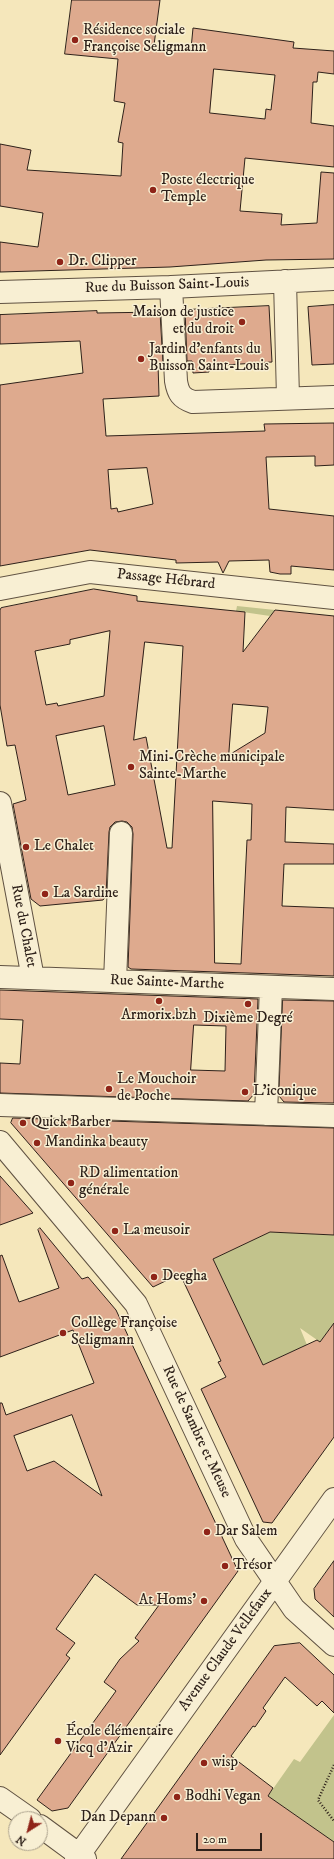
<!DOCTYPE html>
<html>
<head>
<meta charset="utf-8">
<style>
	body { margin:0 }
	#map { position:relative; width:334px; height:1859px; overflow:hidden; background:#f5e7bb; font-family:"IM FELL DW Pica",serif }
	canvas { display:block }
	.north { position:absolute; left:8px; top:1811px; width:40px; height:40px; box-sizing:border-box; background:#f8efd3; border:1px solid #a79d89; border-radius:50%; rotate:216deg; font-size:11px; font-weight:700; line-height:16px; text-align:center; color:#2e211a }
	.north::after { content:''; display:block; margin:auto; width:14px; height:18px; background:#8f2418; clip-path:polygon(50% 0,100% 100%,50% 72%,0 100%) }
	.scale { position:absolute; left:196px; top:1833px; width:66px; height:18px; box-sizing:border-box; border:2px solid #2e211a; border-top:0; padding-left:5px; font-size:12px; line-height:14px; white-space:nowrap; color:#2e211a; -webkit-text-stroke:3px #f8efd3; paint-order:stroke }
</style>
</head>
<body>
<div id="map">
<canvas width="334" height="1859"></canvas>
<div class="north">N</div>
<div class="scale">20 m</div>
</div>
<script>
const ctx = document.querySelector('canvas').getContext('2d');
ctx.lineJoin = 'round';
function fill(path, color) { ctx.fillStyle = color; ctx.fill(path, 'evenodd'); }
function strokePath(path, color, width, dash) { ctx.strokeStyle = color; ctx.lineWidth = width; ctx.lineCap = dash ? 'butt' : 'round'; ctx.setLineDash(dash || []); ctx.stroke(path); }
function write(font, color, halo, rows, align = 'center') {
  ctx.font = font + ' "IM FELL DW Pica",serif'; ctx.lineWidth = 3; ctx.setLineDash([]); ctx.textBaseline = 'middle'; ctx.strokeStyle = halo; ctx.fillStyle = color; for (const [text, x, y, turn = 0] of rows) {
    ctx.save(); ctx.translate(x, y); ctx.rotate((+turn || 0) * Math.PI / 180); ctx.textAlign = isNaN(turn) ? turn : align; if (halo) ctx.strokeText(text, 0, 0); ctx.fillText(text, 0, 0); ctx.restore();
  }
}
const green = new Path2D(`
	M237 606 275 610 270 616 236 611Z
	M270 1232 334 1235V1323L320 1342 300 1328 307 1345 280 1357 273 1362 272 1361 263 1365 213 1259Z
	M334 1715V1842L268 1796 294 1759 300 1762Z`);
const building = new Path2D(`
	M72 0H160L154 45 191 49 193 28 294 42 293 48 334 51V74L318 72 317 82H313L311 123 334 126V167L245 158 240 211 282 214 281 225 317 223 321 172 334 173V259L266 260 170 267 0 272V242L38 247 43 213 0 206V144L31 150 27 170 121 176 123 143 118 142 125 103 114 101 118 59 65 54ZM214 69 275 75 271 110 266 109 265 119 210 113Z
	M334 305V364L312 365 308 307Z
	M269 306 272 362 209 366V372L193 373 192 361H187L185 310Z
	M97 311V313L160 312 163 364H158L159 396 103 399 106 436 265 431 264 424 334 423V465L315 466V456L266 457 269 509 334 516V570L291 566V574H280L270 572 269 560 229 561 223 573 218 562 176 563V560L90 550 0 566V385L83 373 80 341 0 344V315ZM147 468 153 504 118 512 117 508 111 509 108 470Z
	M94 589 137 596V601L245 612 243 652 275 610 334 616V810L286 807 285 842 334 844V864H284L282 906 334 908V976L131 969 128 967 133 834 132 827 127 822 122 821 115 822 110 827 109 832 106 896 103 900 40 906 31 899 13 804 26 800 15 745 7 746 0 705V610L1 608ZM110 631 104 696 58 706 57 703 46 705 35 651 70 644V640ZM145 642 183 646 172 848H167L146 737 134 740ZM233 704 268 707 265 733 229 755ZM104 726 115 785 68 795 56 736ZM213 801 252 804 251 840H247L241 964 215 963Z
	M0 990 258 999 254 1094 248 1101 0 1093V1063L20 1064 23 1020 0 1019ZM194 1025 226 1026 225 1071 191 1070Z
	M283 1000 334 1001V1103L284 1102 279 1096Z
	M13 1118 334 1128V1235L270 1232 213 1259 263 1365 317 1340 320 1342 334 1323V1437L272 1523 263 1522 201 1389 226 1377 218 1362 221 1361 180 1274 153 1287 11 1123Z
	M0 1176 33 1213 0 1225Z
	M40 1228 82 1279 88 1277 116 1310 238 1571 68 1808 52 1811 37 1800 116 1691 104 1682 120 1659 139 1641 135 1638 159 1605H137L95 1574 56 1629 75 1643 66 1655 70 1658 0 1755V1403H2L6 1415 94 1383 73 1330 0 1357V1256L2 1255 19 1302 59 1288 38 1230ZM72 1415 102 1496 54 1461 27 1471 14 1436Z
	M334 1561V1617L315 1599 314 1589Z
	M300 1643 334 1675V1713L322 1701 317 1706 285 1677 263 1708 266 1711 255 1727 253 1726 231 1756 273 1788 268 1796 334 1842V1859H121L274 1646Z`);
const path = new Path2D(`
	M334 1765 318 1800 334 1821`);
const minor = new Path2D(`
	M285 281 288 398
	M171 287 176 381C178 393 181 398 193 402L334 397
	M0 292 171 287 334 279
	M0 589 90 572 334 598
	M0 803 33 978
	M0 977 334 989
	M115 981 121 833
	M0 1105 334 1116
	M266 1114 271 987
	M0 1142 136 1304 246 1539 294 1609 334 1645
	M0 1798 30 1819
	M40 1826 85 1859
	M76 1859 334 1499`);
const markers = [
	[75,40,4,"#8f2418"],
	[153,190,4,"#8f2418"],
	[60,262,4,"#8f2418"],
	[242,322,4,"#8f2418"],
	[141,359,4,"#8f2418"],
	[131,767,4,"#8f2418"],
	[26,847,4,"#8f2418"],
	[45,894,4,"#8f2418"],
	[159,1001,4,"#8f2418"],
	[248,1004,4,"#8f2418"],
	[109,1089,4,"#8f2418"],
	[245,1092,4,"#8f2418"],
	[23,1123,4,"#8f2418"],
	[37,1143,4,"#8f2418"],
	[71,1183,4,"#8f2418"],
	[115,1231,4,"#8f2418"],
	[154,1277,4,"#8f2418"],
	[63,1333,4,"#8f2418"],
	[207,1532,4,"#8f2418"],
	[225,1566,4,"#8f2418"],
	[204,1601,4,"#8f2418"],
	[58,1741,4,"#8f2418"],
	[204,1763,4,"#8f2418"],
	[177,1797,4,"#8f2418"],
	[164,1818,4,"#8f2418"]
];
const poiNames = [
	["Résidence sociale",83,31],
	["Françoise Seligmann",83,48],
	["Poste électrique",161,181],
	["Temple",161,198],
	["Dr. Clipper",68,262],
	["Maison de justice",234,313,"right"],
	["et du droit",234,330,"right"],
	["Jardin d'enfants du",149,350],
	["Buisson Saint-Louis",149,367],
	["Mini-Crèche municipale",139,758],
	["Sainte-Marthe",139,775],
	["Le Chalet",34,847],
	["La Sardine",53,894],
	["Armorix.bzh",159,1016,"center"],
	["Dixième Degré",248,1019,"center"],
	["Le Mouchoir",117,1080],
	["de Poche",117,1097],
	["L'iconique",253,1092],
	["Quick Barber",31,1123],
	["Mandinka beauty",45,1143],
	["RD alimentation",79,1174],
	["générale",79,1191],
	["La meusoir",123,1231],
	["Deegha",162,1277],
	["Collège Françoise",71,1324],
	["Seligmann",71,1341],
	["Dar Salem",215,1532],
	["Trésor",233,1566],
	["At Homs'",196,1601,"right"],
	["École élémentaire",66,1732],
	["Vicq d'Azir",66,1749],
	["wisp",212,1763],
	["Bodhi Vegan",185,1797],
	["Dan Depann",156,1818,"right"]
];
const streetNames = [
	["Rue du Buisson Saint-Louis",167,286,-2],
	["Passage Hébrard",166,580,6],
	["Rue du Chalet",23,926,79],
	["Rue Sainte-Marthe",167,983,2],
	["Rue de Sambre et Meuse",196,1432,65],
	["Avenue Claude Vellefaux",226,1650,-54]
];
fill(green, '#c2c38c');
fill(building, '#deaa8e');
strokePath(building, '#2e211a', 1);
strokePath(minor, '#605242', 24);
strokePath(path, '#2e211a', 2.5, [1, 2]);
strokePath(minor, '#f8efd3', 22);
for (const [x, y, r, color] of markers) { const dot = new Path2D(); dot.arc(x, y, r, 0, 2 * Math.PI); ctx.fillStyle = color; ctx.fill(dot); strokePath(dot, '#f8efd3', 1.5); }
write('15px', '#2e211a', '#f8efd3', poiNames, 'left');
write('15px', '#2e211a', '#f8efd3', streetNames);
</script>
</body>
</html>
